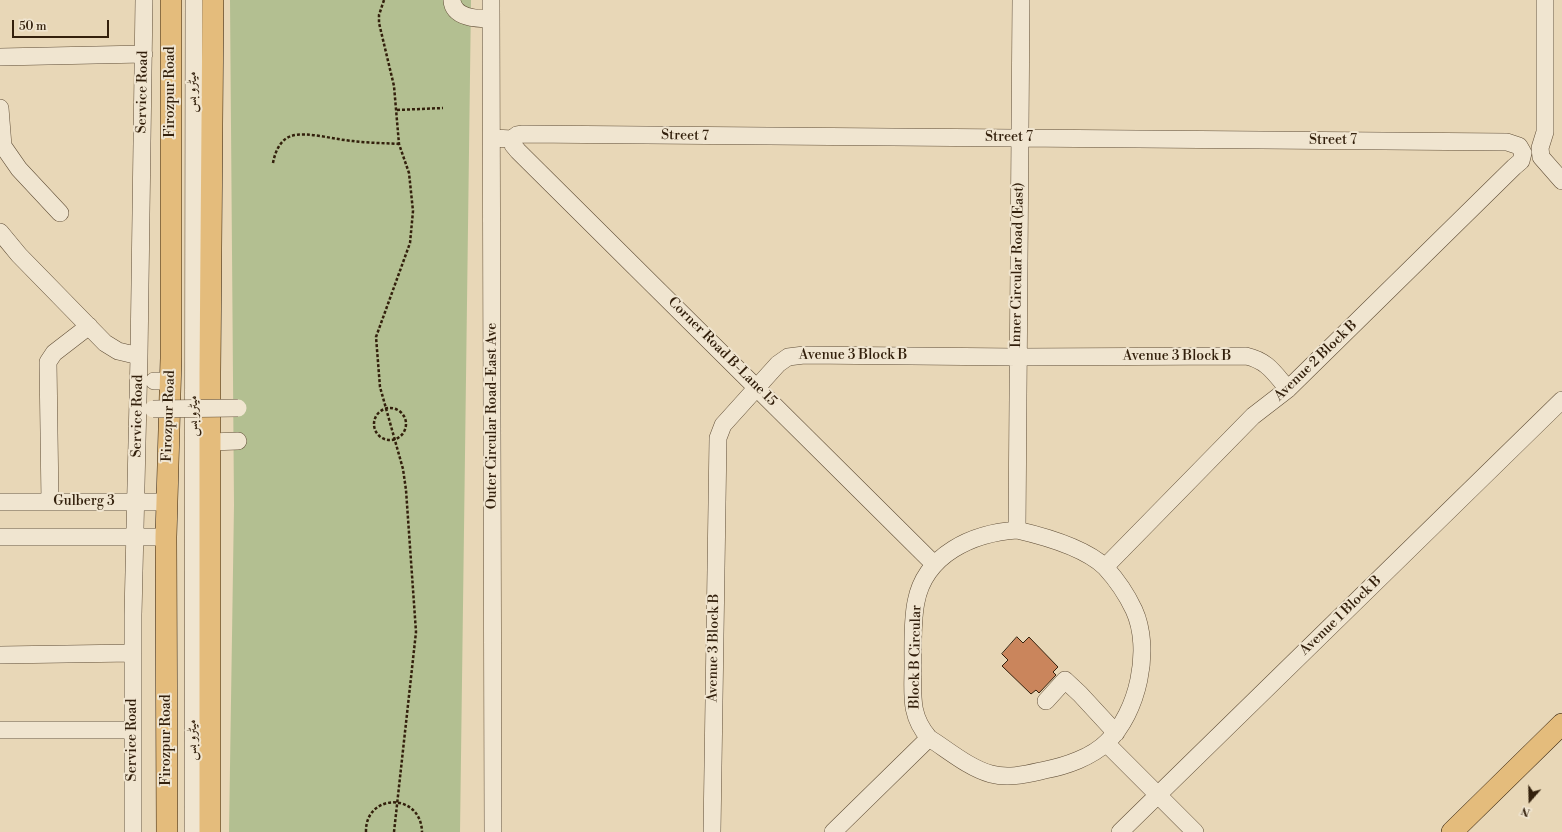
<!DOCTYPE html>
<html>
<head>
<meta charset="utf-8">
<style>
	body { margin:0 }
	#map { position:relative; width:1562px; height:832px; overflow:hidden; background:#e8d7b7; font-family:"Libre Bodoni",serif }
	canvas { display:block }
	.north { position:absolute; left:1510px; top:780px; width:40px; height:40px; -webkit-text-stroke:3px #f0e5d0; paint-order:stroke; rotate:200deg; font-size:11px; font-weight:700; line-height:16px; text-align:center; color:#33200c }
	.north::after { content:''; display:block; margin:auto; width:14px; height:18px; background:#33200c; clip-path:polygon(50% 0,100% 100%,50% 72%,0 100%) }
	.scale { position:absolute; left:12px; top:20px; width:97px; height:18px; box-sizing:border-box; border:2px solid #33200c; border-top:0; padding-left:5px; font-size:12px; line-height:14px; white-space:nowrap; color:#33200c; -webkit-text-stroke:3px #f0e5d0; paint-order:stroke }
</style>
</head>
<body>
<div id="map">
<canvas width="1562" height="832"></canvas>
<div class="north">N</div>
<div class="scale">50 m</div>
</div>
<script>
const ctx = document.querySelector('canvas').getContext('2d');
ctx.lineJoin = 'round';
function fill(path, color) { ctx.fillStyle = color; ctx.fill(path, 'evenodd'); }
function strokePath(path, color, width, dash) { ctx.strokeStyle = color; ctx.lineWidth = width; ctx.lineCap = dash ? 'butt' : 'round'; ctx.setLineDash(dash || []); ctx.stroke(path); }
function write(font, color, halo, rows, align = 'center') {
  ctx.font = font + ' "Libre Bodoni",Amiri,serif'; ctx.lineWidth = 4; ctx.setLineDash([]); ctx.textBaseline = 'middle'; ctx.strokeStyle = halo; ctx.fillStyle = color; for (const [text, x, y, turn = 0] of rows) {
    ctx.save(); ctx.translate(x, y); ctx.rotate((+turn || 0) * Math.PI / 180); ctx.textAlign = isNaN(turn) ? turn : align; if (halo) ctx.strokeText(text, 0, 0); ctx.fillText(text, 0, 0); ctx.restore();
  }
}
const green = new Path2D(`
	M230 0H471L460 832H229L234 505Z`);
const building = new Path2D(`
	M1017 637 1023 643 1029 637 1058 667 1053 672 1056 675 1039 693 1036 690 1031 694 1002 666 1008 660 1002 654Z`);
const path = new Path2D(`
	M384 0 379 15V23L394 86 399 144 409 173 413 211 410 243 376 337 380 387 403 469 406 490 416 632 394 832
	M397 110 443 108
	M273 163C275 152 280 140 291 136 307 131 336 140 353 141 368 143 384 143 399 144
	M374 424a16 16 0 1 1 32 0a16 16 0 1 1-32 0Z
	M366 832C365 793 421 792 422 832`);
const minor = new Path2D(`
	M452 0C453 18 477 19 491 19
	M491 0 493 832
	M1545 0V132L1540 148 1541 157 1562 181
	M0 57 144 54
	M0 108 3 146 19 169 60 213
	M493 138 512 139 517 135 523 134 1507 142 1519 146 1523 153
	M512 139 513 145 518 151 934 564
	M0 232 19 255 105 343 118 351 139 356
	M154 381H170
	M210 442 238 441
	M0 502H167
	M50 502 48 362 54 353 89 326
	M1017 530C1043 536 1085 548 1105 567 1116 579 1127 595 1134 610 1152 649 1138 713 1107 742 1092 757 1066 766 1045 770 1027 774 1009 779 991 774 969 768 948 750 929 738 909 715 913 694 913 666 913 645 912 622 916 602 925 554 973 533 1017 530Z
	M1017 530 1021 0
	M0 537H166
	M1105 567 1253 416 1288 389 1514 167 1521 161 1523 153
	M0 655 133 653
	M1046 701 1065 680 1080 694 1116 733
	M0 730H133
	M1106 743 1195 832
	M133 832V615L139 356 144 0
	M193 832 194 0
	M712 832 718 438 723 425 778 364 788 357 804 355 1017 357 1246 356C1268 361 1274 373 1288 389
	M833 832 929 738
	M1120 832 1562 400`);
const major = new Path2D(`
	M167 832 166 537 171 358V0
	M210 832V372L213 0
	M1452 832 1562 724`);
const minorBridge = new Path2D(`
	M153 409 238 408`);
const streetNames = [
	["Service Road",143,92,-89],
	["Firozpur Road",171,92,-90],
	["میٹرو بس",193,92,-90],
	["Street 7",685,136,1],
	["Street 7",1009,138],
	["Street 7",1333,141],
	["Inner Circular Road (East)",1018,265,-89],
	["Corner Road B-Lane 15",722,352,45],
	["Avenue 3 Block B",853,356],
	["Avenue 3 Block B",1177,357],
	["Avenue 2 Block B",1316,361,-44],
	["Service Road",138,416,-89],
	["Firozpur Road",169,416,-88],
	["میٹرو بس",194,416,-90],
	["Outer Circular Road-East Ave",493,416,-90],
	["Gulberg 3",84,502],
	["Avenue 1 Block B",1341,616,-44],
	["Avenue 3 Block B",714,648,-89],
	["Block B Circular",916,657,-89],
	["Service Road",133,740,-90],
	["Firozpur Road",167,740,-90],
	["میٹرو بس",193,740,-90]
];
fill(green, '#b3bf91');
fill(building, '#ca855c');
strokePath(building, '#33200c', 1);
strokePath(minor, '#604e37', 18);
strokePath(major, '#33200c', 22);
strokePath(path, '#33200c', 2.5, [3, 2]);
strokePath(minor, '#f0e5d0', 17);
strokePath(major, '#e4bc7c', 21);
strokePath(minorBridge, '#604e37', 18, []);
strokePath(minorBridge, '#f0e5d0', 17);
write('14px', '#33200c', '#f0e5d0', streetNames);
</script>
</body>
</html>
